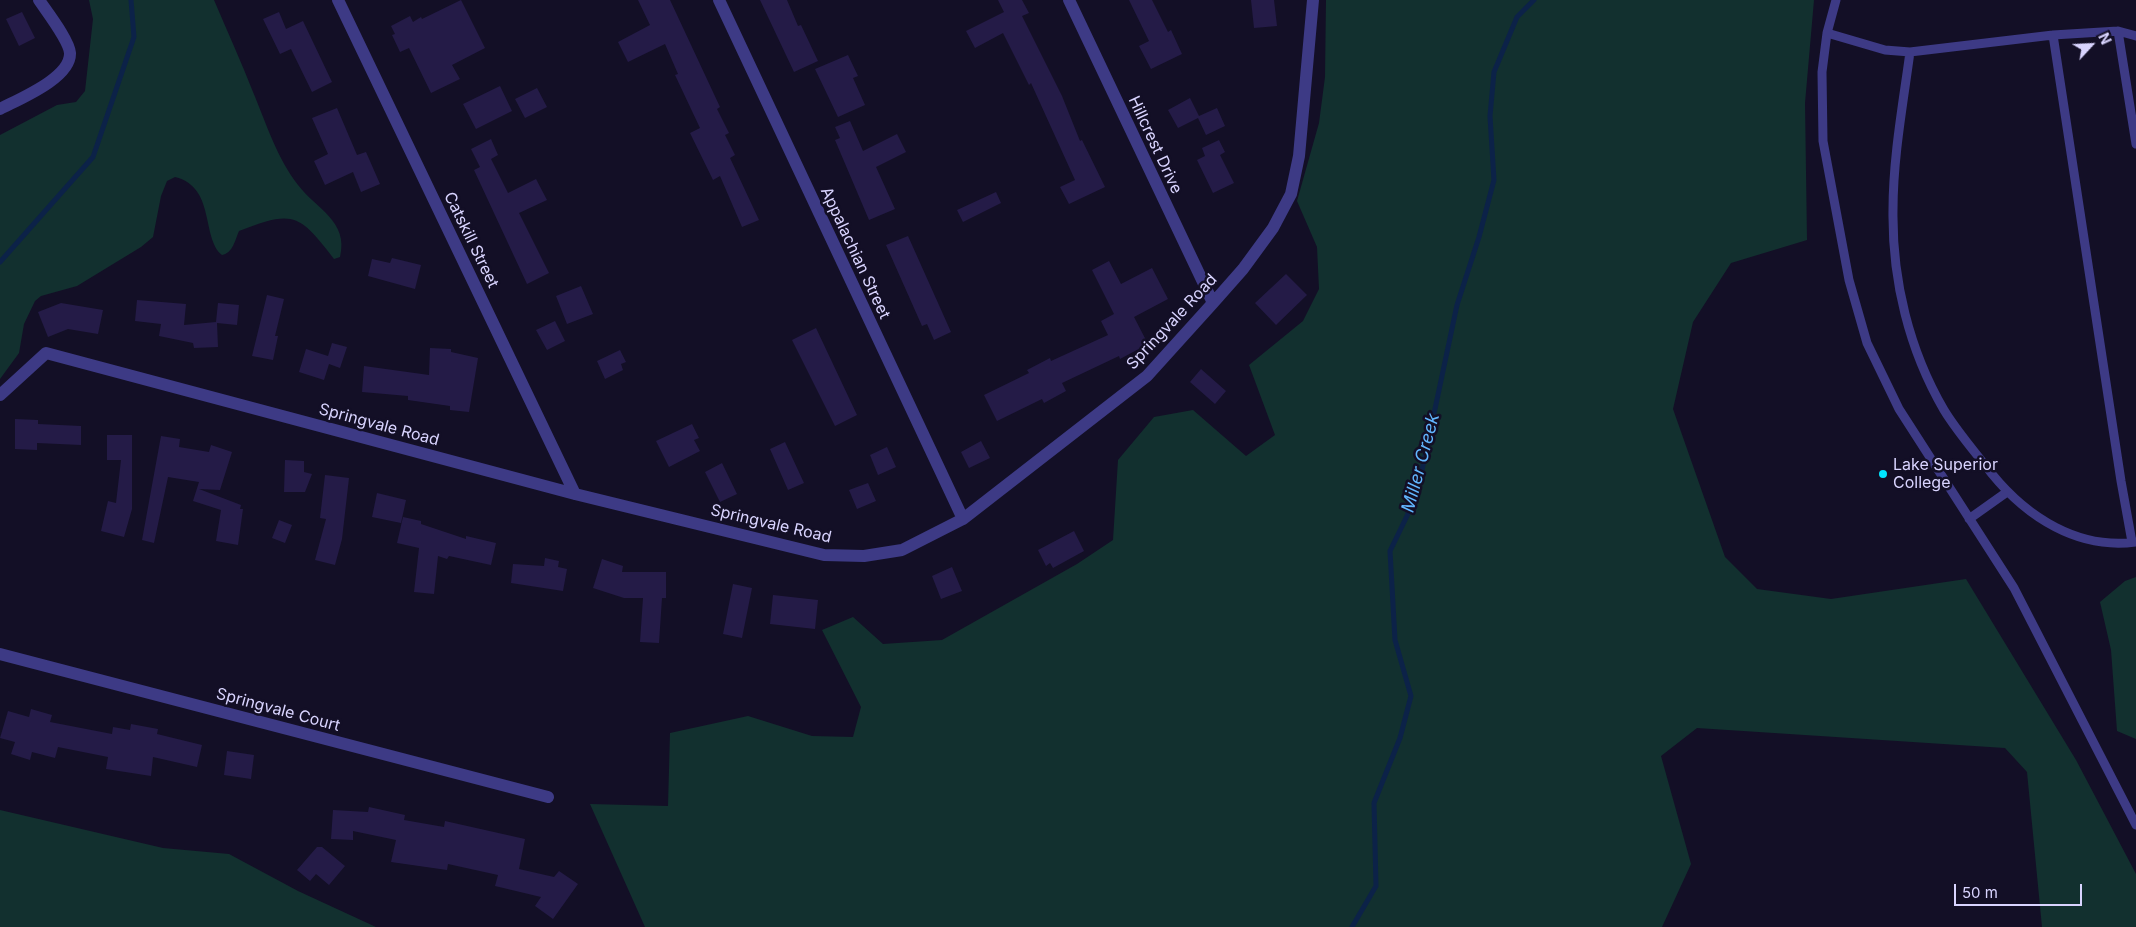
<!DOCTYPE html>
<html>
<head>
<meta charset="utf-8">
<style>
	body { margin:0 }
	#map { position:relative; width:2136px; height:927px; overflow:hidden; background:#130f26; font-family:Inter,sans-serif }
	canvas { display:block }
	.north { position:absolute; left:2066px; top:20px; width:50px; height:50px; -webkit-text-stroke:4px #130f26; paint-order:stroke; rotate:65deg; font-size:14px; font-weight:700; line-height:20px; text-align:center; color:#d9d4ff }
	.north::after { content:''; display:block; margin:auto; width:18px; height:22px; background:#d9d4ff; clip-path:polygon(50% 0,100% 100%,50% 72%,0 100%) }
	.scale { position:absolute; left:1954px; top:884px; width:128px; height:22px; box-sizing:border-box; border:2px solid #d9d4ff; border-top:0; padding-left:6px; font-size:15px; line-height:18px; white-space:nowrap; color:#d9d4ff; -webkit-text-stroke:4px #130f26; paint-order:stroke }
</style>
</head>
<body>
<div id="map">
<canvas width="2136" height="927"></canvas>
<div class="north">N</div>
<div class="scale">50 m</div>
</div>
<script>
const ctx = document.querySelector('canvas').getContext('2d');
ctx.lineJoin = 'round';
function fill(path, color) { ctx.fillStyle = color; ctx.fill(path, 'evenodd'); }
function strokePath(path, color, width, dash) { ctx.strokeStyle = color; ctx.lineWidth = width; ctx.lineCap = dash ? 'butt' : 'round'; ctx.setLineDash(dash || []); ctx.stroke(path); }
function write(font, color, halo, rows, align = 'center') {
  ctx.font = font + ' Inter,sans-serif'; ctx.lineWidth = 5; ctx.setLineDash([]); ctx.textBaseline = 'middle'; ctx.strokeStyle = halo; ctx.fillStyle = color; for (const [text, x, y, turn = 0] of rows) {
    ctx.save(); ctx.translate(x, y); ctx.rotate((+turn || 0) * Math.PI / 180); ctx.textAlign = isNaN(turn) ? turn : align; if (halo) ctx.strokeText(text, 0, 0); ctx.fillText(text, 0, 0); ctx.restore();
  }
}
const green = new Path2D(`
	M89 0H214C227 31 241 61 253 92 266 123 277 158 298 185 316 209 349 221 340 257L334 259C299 213 293 210 239 231 235 240 233 253 222 255 201 238 216 187 175 177L167 181 161 196 153 237 141 247 77 286 41 296 35 301 24 324 19 353 0 379V135L57 105 76 102 85 91 93 19Z
	M1326 0H1814L1805 103 1807 240 1731 263 1693 322 1673 409 1725 557 1757 589 1831 599 1966 579 2076 760 2136 874V927H2042L2027 772 2005 748 1697 728 1661 756 1691 864 1662 927H645L590 804 668 806 670 733 748 716 812 736 853 737 861 707 822 630 853 617 883 644 942 640 1077 564 1113 540 1118 460 1154 417 1193 410 1246 456 1275 435 1249 365 1303 321 1319 289 1317 247 1297 201 1319 123 1325 77Z
	M2136 577V739L2117 731 2111 650 2100 602 2125 581Z
	M0 810 163 848 229 854 298 891 376 927H0Z`);
const stream = new Path2D(`
	M0 262 93 157 134 37 131 0
	M1352 927 1376 886 1374 803 1400 738 1411 696 1395 640 1390 551 1407 516 1421 475 1457 305 1479 237 1494 180 1490 116 1494 72 1517 17 1534 0`);
const building = new Path2D(`
	M461 0 485 48 452 65 460 79 431 93 409 48 400 52 392 35 395 34 391 26 410 16 413 22 421 17 422 19Z
	M638 0H670L720 107 717 109 729 133 725 135 735 155 730 158 759 220 742 227 720 176 713 180 690 133 700 128 675 75 678 74 665 44 628 62 618 42 650 25Z
	M760 0H787L798 26 801 25 818 61 794 72Z
	M998 0H1022L1029 13 1022 16 1062 96 1080 141 1082 140 1105 187 1069 204 1060 187 1075 180 1031 83 1029 85 1003 33 975 48 966 31 1004 12Z
	M1129 0H1152L1168 32 1171 30 1182 54 1151 69 1139 46 1149 41Z
	M1251 0H1274L1277 26 1254 28Z
	M22 12 35 38 19 46 6 19Z
	M279 12 286 29 303 21 332 82 312 92 291 49 280 54 263 19Z
	M848 55 858 76 853 78 865 105 838 117 815 69Z
	M500 86 512 111 476 129 463 104Z
	M537 88 547 107 525 118 515 99Z
	M1190 98 1199 116 1217 108 1225 126 1206 135 1198 118 1178 128 1168 110Z
	M337 108 357 155 366 152 380 184 361 192 353 172 325 185 314 161 328 154 312 118Z
	M850 121 863 151 897 134 906 152 876 167 895 209 869 220 835 140 840 138 835 127Z
	M491 139 498 155 491 159 508 193 536 179 547 200 519 213 549 273 527 284 474 170 480 167 471 149Z
	M1219 140 1225 152 1220 155 1234 183 1213 193 1197 160 1205 156 1202 148Z
	M996 192 1001 203 963 222 957 210Z
	M908 236 951 332 934 340 927 324 922 326 886 245Z
	M392 258 421 265 415 289 368 276 372 259 390 263Z
	M1109 261 1121 284 1152 268 1168 299 1134 317 1148 344 1120 359 1119 356 1062 383 1066 391 1044 403 1042 399 997 421 984 395 1029 373 1027 370 1050 358 1051 361 1108 335 1101 321 1114 314 1092 270Z
	M1286 274 1307 295 1276 325 1255 303Z
	M581 286 593 314 567 324 556 296Z
	M267 295 284 299 275 336H278L273 360 252 356Z
	M137 300 186 304 184 325 216 322 218 303 239 305 237 325 217 323 218 347 194 348 193 343 159 336 161 324 135 321Z
	M61 303 103 310 98 334 68 329 48 337 38 312Z
	M555 321 565 341 547 350 536 330Z
	M816 328 857 415 835 426 792 340Z
	M332 343 347 347 340 368 329 364 324 380 299 372 306 349 328 356Z
	M430 348 451 349V352L478 358 469 412 450 410V406L408 400V396L362 392 364 366 429 375Z
	M620 350 626 362 621 364 623 370 605 379 597 361Z
	M1201 369 1226 391 1215 404 1190 382Z
	M15 419 38 420V424L81 426V445L37 443V450L15 449Z
	M692 424 699 438 694 440 700 451 669 467 656 441Z
	M107 435H132V509L124 537 101 531 108 501 116 503 121 460H107Z
	M161 436 180 439 179 447 209 452 211 445 232 452 220 490 199 489 241 505 240 509H243L238 545 216 541 221 510 193 501 199 482 168 477 154 543 142 540Z
	M981 441 990 458 969 468 961 452Z
	M785 442 804 483 788 490 770 449Z
	M887 447 896 467 878 475 870 455Z
	M285 460 304 461V472L312 474 305 492H284Z
	M722 463 737 494 720 502 705 472Z
	M325 475 349 478 342 539 335 565 315 560 326 519 320 518Z
	M868 483 876 501 857 509 849 490Z
	M377 493 406 500 401 523 372 517Z
	M403 517 421 521V524L466 539V536L496 543 491 565 449 556 447 559 438 556 434 594 414 592 419 548 397 543Z
	M279 520 292 525 285 543 272 538Z
	M1074 531 1084 551 1053 568 1050 563 1046 566 1038 550Z
	M545 558 559 561 558 567 567 569 563 591 511 583 513 564 544 566Z
	M602 559 623 566 622 572H666V598H662L659 643 640 642 643 598H624L593 588Z
	M952 567 962 591 941 599 932 576Z
	M733 584 752 588 742 638 723 634Z
	M773 595 818 600 815 629 770 624Z
	M31 709 52 715 50 722 112 734 113 727 130 730 131 724 158 729 157 734 202 745 197 767 153 757 151 776 106 769 108 757 58 747 55 758 32 752 30 760 11 754 15 742 0 738 8 711 29 717Z
	M227 751 254 755 251 779 224 775Z
	M369 807 405 815 404 820 444 827 445 821 525 839 519 869 554 877 559 871 578 884 553 919 535 906 541 897 495 886 498 875 448 864 447 870 391 862 396 840 353 831V840L331 839 333 810 368 812Z
	M317 847H322L345 866 329 885 316 874 310 881 297 870Z`);
const service = new Path2D(`
	M1836 0 1827 33 1822 72 1823 141 1849 280 1867 343 1899 409 2014 588 2136 825
	M2118 31 2136 144
	M1827 33 1885 50 1910 52 2053 35 2118 31 2136 36
	M2053 35 2121 481 2132 542
	M1910 52C1903 104 1893 158 1893 210 1892 280 1909 350 1944 410 1958 433 1976 453 1992 474 2027 517 2078 550 2136 542
	M1969 519 2007 492`);
const minor = new Path2D(`
	M338 0 575 494
	M719 0 963 519
	M1069 0 1213 303
	M0 109C19 99 71 78 70 53 69 40 47 12 39 0
	M0 395 46 353 575 494 824 555 864 556 902 550 963 519 1147 376 1213 303 1243 269 1273 228 1291 194 1299 156 1313 0
	M0 654 548 797`);
const markers = [
	[1883,474,5,"#00e5ff"]
];
const streetNames = [
	["Hillcrest Drive",1155,145,65],
	["Catskill Street",471,240,64],
	["Appalachian Street",855,253,65],
	["Springvale Road",1172,322,-47],
	["Springvale Road",379,425,15],
	["Springvale Road",771,524,13],
	["Springvale Court",278,710,15]
];
const poiNames = [
	["Lake Superior",1893,465],
	["College",1893,483]
];
const waterNames = [
	["Miller Creek",1421,463,-75]
];
fill(green, '#12302f');
strokePath(stream, '#0c2248', 5);
fill(building, '#241b47');
strokePath(service, '#3d3a85', 9);
strokePath(minor, '#3d3a85', 12);
for (const [x, y, r, color] of markers) { const dot = new Path2D(); dot.arc(x, y, r, 0, 2 * Math.PI); ctx.fillStyle = color; ctx.fill(dot); strokePath(dot, '#130f26', 2); }
write('16px', '#d9d4ff', '#130f26', streetNames);
write('16px', '#d9d4ff', '#130f26', poiNames, 'left');
write('italic 18px', '#62b6ff', '#130f26', waterNames);
</script>
</body>
</html>
